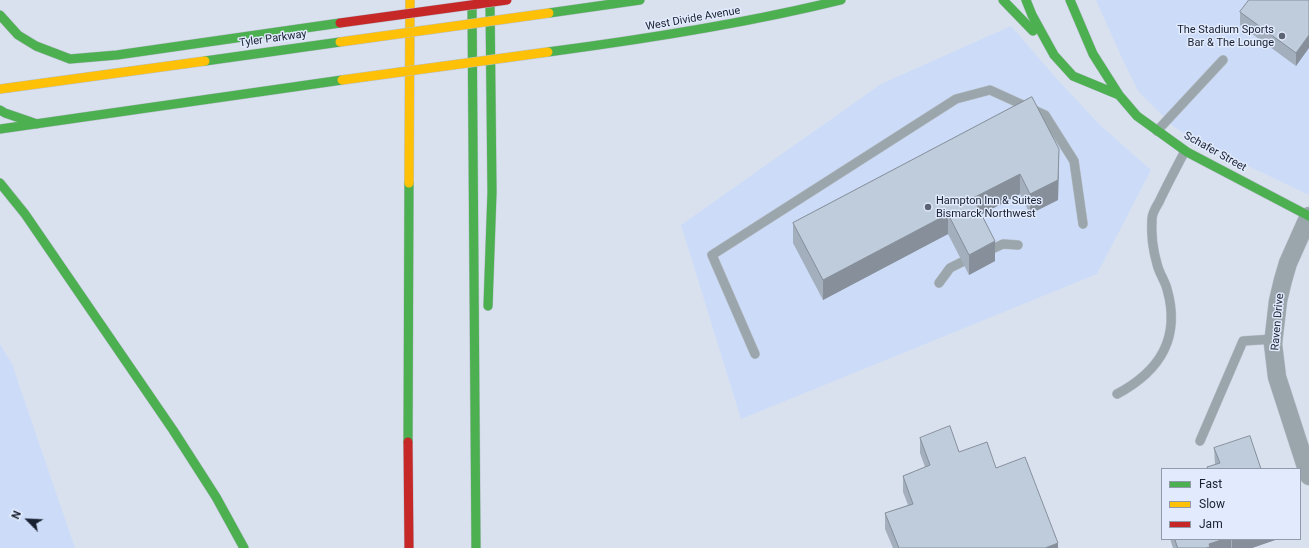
<!DOCTYPE html>
<html>
<head>
<meta charset="utf-8">
<style>
	body { margin:0 }
	#map { position:relative; width:1309px; height:548px; overflow:hidden; background:#d9e1ef; font-family:Roboto,sans-serif }
	canvas { display:block }
	.legend { position:absolute; left:1161px; top:468px; width:140px; height:72px; box-sizing:border-box; background:#e2ebfd; border:1px solid #919aab; margin:0; padding:5px 7px; list-style:none; font-size:12px; color:#182130 }
	.legend li { display:flex; align-items:center; gap:8px; height:20px }
	.legend b { width:20px; border:1px solid #919aab }
	.north { position:absolute; left:8px; top:500px; width:40px; height:40px; -webkit-text-stroke:3px #e2ebfd; paint-order:stroke; rotate:294deg; font-size:11px; font-weight:700; line-height:16px; text-align:center; color:#182130 }
	.north::after { content:''; display:block; margin:auto; width:14px; height:18px; background:#182130; clip-path:polygon(50% 0,100% 100%,50% 72%,0 100%) }
</style>
</head>
<body>
<div id="map">
<canvas width="1309" height="548"></canvas>
<ul class="legend">
<li><b style="height:5px;background:#4caf50"></b>Fast</li>
<li><b style="height:5px;background:#ffc107"></b>Slow</li>
<li><b style="height:5px;background:#c62828"></b>Jam</li>
</ul>
<div class="north">N</div>
</div>
<script>
const ctx = document.querySelector('canvas').getContext('2d');
ctx.lineJoin = 'round';
function fill(path, color) { ctx.fillStyle = color; ctx.fill(path, 'evenodd'); }
function strokePath(path, color, width, dash) { ctx.strokeStyle = color; ctx.lineWidth = width; ctx.lineCap = dash ? 'butt' : 'round'; ctx.setLineDash(dash || []); ctx.stroke(path); }
function write(font, color, halo, rows, align = 'center') {
  ctx.font = font + ' Roboto,sans-serif'; ctx.lineWidth = 3; ctx.setLineDash([]); ctx.textBaseline = 'middle'; ctx.strokeStyle = halo; ctx.fillStyle = color; for (const [text, x, y, turn = 0] of rows) {
    ctx.save(); ctx.translate(x, y); ctx.rotate((+turn || 0) * Math.PI / 180); ctx.textAlign = isNaN(turn) ? turn : align; if (halo) ctx.strokeText(text, 0, 0); ctx.fillText(text, 0, 0); ctx.restore();
  }
}
const built = new Path2D(`
	M1096 0H1309V195L1198 142 1174 127 1138 91 1122 58Z
	M1011 26 1057 79 1099 124 1151 170 1097 274 741 419 681 225 881 84Z
	M0 344 12 364 75 548H0Z`);
const lane = new Path2D(`
	M1157 131 1223 60
	M990 250 1003 244 1018 245
	M939 283 950 268 962 262
	M755 354 712 255 956 99 990 90 1045 115 1074 161 1083 224
	M1117 394C1160 371 1181 338 1167 289 1165 281 1159 273 1157 264 1153 250 1151 233 1152 219 1152 213 1156 207 1159 202 1167 185 1176 168 1185 151
	M1200 441 1243 341 1274 339`);
const street = new Path2D(`
	M1309 216 1288 263 1283 280 1278 301 1273 344 1277 377 1309 476`);
const fast = new Path2D(`
	M1003 0 1033 31
	M1026 0 1032 15 1054 55 1073 76 1119 95
	M1070 0 1093 54 1119 95 1137 116 1187 152 1309 216
	M472 5 476 548
	M549 13 640 0
	M0 15 18 35 36 46 70 59 117 55 340 23
	M548 52C647 39 744 24 841 0
	M205 61 340 42
	M0 110 5 113 37 124
	M0 129 342 80
	M0 183 25 214 173 430 216 497 244 548
	M488 306 492 192 490 3
	M408 442 409 183`);
const slow = new Path2D(`
	M0 89 205 61
	M409 183 410 0`);
const jam = new Path2D(`
	M408 442 409 548`);
const slowBridge = new Path2D(`
	M340 42 549 13
	M342 80 548 52`);
const jamBridge = new Path2D(`
	M340 23 507 0`);
const wall = new Path2D(`
	M1309 0 1296 66 1240 25V12Z
	M1032 97 1059 169 1058 200 1030 214 1020 194 981 214 995 261 969 275 948 234 823 300 793 243V223Z
	M920 438 959 452 996 468 1058 548H893L885 529V513L908 505 903 492V476L925 467 920 453Z
	M1214 448 1261 469H1207V467L1215 465Z
	M1170 539H1278L1252 548H1173Z`);
const shadedWall = new Path2D(`
	M1309 35V48L1296 66V53Z
	M1059 149 1058 200 1030 214V194Z
	M1020 174V194L973 219V198Z
	M948 214V234L823 300V280Z
	M995 241V261L969 275V255Z
	M1224 539H1231V548H1206L1209 544Z
	M1232 539H1278L1252 548H1232Z
	M1058 543V548H1045Z`);
const building = new Path2D(`
	M1249 0H1309V35L1296 53 1240 12Z
	M1032 97 1059 149 1058 180 1030 194 1020 174 973 198 995 241 969 255 948 214 823 280 793 223Z
	M950 426 959 452 987 442 996 468 1025 457 1058 543 1045 548H899L885 513 913 504 903 476 930 465 920 438Z
	M1250 436 1261 469H1208L1207 467 1220 463 1214 448Z
	M1175 539H1224L1209 544 1210 547 1206 548H1178Z`);
const markers = [
	[1282,36,4,"#5c6473"],
	[928,207,4,"#5c6473"]
];
const streetNames = [
	["West Divide Avenue",693,19,-10],
	["Tyler Parkway",273,39,-8],
	["Schafer Street",1215,152,29],
	["Raven Drive",1278,322,-85]
];
const poiNames = [
	["The Stadium Sports",1274,30],
	["Bar & The Lounge",1274,43],
	["Hampton Inn & Suites",936,201,"left"],
	["Bismarck Northwest",936,214,"left"]
];
fill(built, '#ccdcf8');
strokePath(lane, '#b8bfcb', 10);
strokePath(street, '#b8bfcb', 19);
strokePath(fast, '#b8bfcb', 10);
strokePath(slow, '#b8bfcb', 10);
strokePath(jam, '#b8bfcb', 10);
strokePath(lane, '#9ba6ac', 9);
strokePath(street, '#9ba6ac', 18);
strokePath(fast, '#4caf50', 9);
strokePath(slow, '#ffc107', 9);
strokePath(jam, '#c62828', 9);
strokePath(slowBridge, '#b8bfcb', 10, []);
strokePath(jamBridge, '#b8bfcb', 10, []);
strokePath(slowBridge, '#ffc107', 9);
strokePath(jamBridge, '#c62828', 9);
fill(wall, '#a4afbd');
fill(shadedWall, '#868f9a');
fill(building, '#bfccdc');
strokePath(building, '#868f9a', 1);
for (const [x, y, r, color] of markers) { const dot = new Path2D(); dot.arc(x, y, r, 0, 2 * Math.PI); ctx.fillStyle = color; ctx.fill(dot); strokePath(dot, '#e2ebfd', 1.5); }
write('11px', '#182130', '#e2ebfd', streetNames);
write('11px', '#182130', '#e2ebfd', poiNames, 'right');
</script>
</body>
</html>
